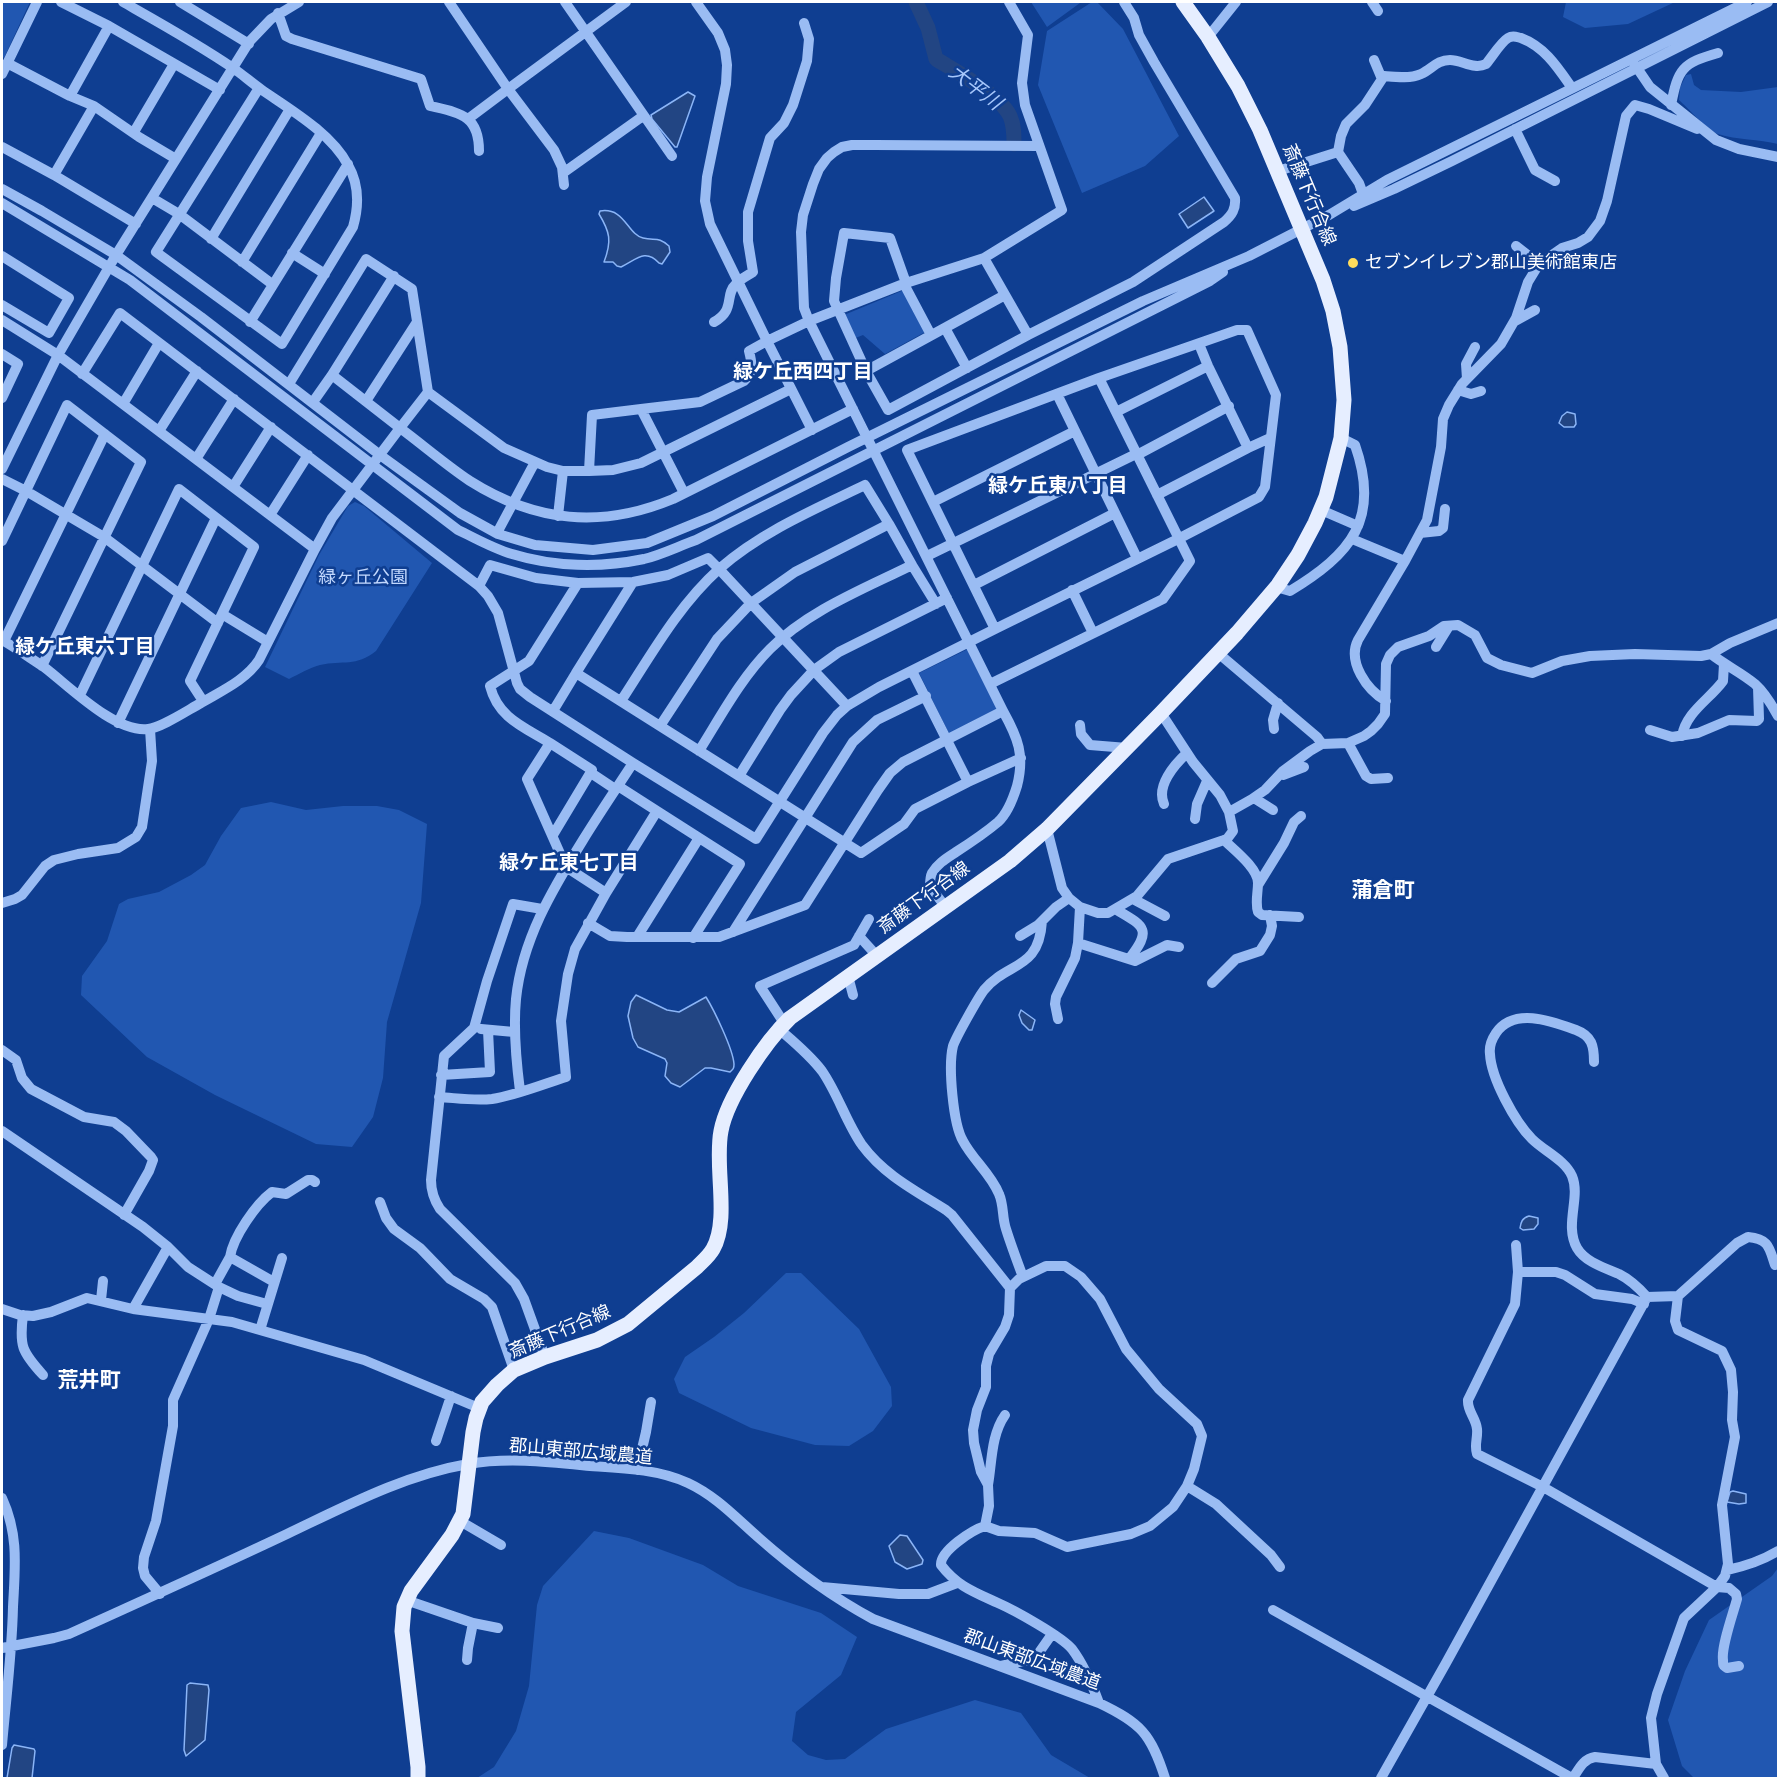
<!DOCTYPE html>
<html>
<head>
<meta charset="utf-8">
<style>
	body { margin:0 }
	#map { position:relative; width:1780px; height:1780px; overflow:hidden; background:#0f3e91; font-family:Rubik,sans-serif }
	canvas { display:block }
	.frame { position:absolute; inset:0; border:3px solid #fff; pointer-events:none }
</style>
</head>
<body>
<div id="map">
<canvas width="1780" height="1780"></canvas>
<div class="frame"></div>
</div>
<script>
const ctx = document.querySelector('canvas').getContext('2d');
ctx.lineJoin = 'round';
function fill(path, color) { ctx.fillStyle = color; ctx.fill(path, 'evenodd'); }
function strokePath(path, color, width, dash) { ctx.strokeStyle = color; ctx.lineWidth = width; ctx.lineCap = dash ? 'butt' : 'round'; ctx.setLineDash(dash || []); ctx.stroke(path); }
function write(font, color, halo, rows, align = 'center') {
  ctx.font = font + ' Rubik,"Noto Sans JP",sans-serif'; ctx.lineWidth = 5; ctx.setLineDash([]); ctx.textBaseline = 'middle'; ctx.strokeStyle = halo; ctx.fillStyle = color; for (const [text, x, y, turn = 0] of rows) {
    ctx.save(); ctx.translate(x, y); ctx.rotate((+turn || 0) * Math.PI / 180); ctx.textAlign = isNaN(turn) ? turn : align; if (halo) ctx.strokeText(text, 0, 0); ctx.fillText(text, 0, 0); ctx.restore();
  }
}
const green = new Path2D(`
	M2 2H30L4 58 2 56Z
	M1031 2H1080V3L1047 27Z
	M1092 2H1097L1123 29 1179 136 1145 166 1082 193 1038 85 1047 31Z
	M1566 2H1675L1628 24 1585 28 1563 17Z
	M1691 74 1694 85 1701 90 1741 92 1778 87V144C1759 139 1737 140 1718 134 1708 131 1688 108 1679 100L1680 88 1686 75Z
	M904 290 927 331 885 354 863 335 853 339 844 315Z
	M355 502 364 506 432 563 376 651C356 667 343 660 320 665 309 668 299 674 289 679L265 667 319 555 348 506Z
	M968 649 998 709 949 734 919 673Z
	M271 802 306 810 343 806H377L399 810 427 824 421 903 387 1022 383 1078 373 1117 352 1147 316 1144 215 1095 147 1057 81 995 82 976 107 941 119 904 128 899 159 892 191 875 205 865 221 836 241 808Z
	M786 1273H801L859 1329 891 1387 892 1406 873 1431 849 1446 815 1445 751 1428 679 1393 674 1379 685 1357 714 1337 744 1313Z
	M594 1531 629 1538 703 1565 738 1586 821 1613 857 1637 841 1675 796 1712 792 1741 808 1755 826 1760 845 1759 886 1729 975 1700 1021 1713 1051 1755 1090 1778H477L494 1767 516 1731 529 1686 537 1605 543 1586Z
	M1778 1568V1778H1694L1682 1766 1668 1720 1685 1671 1709 1620 1772 1576Z`);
const water = new Path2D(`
	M688 92 695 96 677 147H675L652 119 651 115Z
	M1204 197 1214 211 1188 228 1179 214Z
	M600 211C625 207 627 234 643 238 655 241 658 236 669 246L670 252 662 264 659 263C645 248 636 260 621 267L617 266 613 262H604C612 241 610 232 599 214Z
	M1567 412 1575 414 1576 424 1574 427H1564L1559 423 1562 416Z
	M636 995 667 1010 679 1012 706 997C714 1010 733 1049 734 1064 734 1069 733 1069 730 1072L711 1068H705L680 1087 671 1083 665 1076 667 1063 665 1059 638 1047 633 1038 628 1016 631 1002Z
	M1021 1010 1035 1020 1032 1030H1029L1022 1023 1019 1015Z
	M1529 1216 1538 1218V1224L1534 1229 1523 1230 1520 1228C1521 1222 1522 1218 1529 1216Z
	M1733 1491 1746 1494V1503L1739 1504 1727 1502 1730 1492Z
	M900 1535 907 1536 923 1560 922 1564 907 1569 895 1562 889 1546Z
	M190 1683 208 1685 209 1690 205 1740 186 1756 184 1750 187 1685Z
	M14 1745 34 1749 35 1751 32 1778H7L12 1748Z`);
const river = new Path2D(`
	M916 2 928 28 936 59C957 72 1000 95 1010 116 1014 125 1014 134 1014 144`);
const minor = new Path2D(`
	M61 2 109 26 220 90
	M123 2C160 23 198 44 233 68 243 75 252 83 262 90 291 110 331 133 348 165 359 184 359 206 353 227L282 344 156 252 259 88
	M180 2 249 44
	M449 2 508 89 626 2
	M565 2 672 156
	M1009 2 1028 35 1022 83 1025 105 1062 210 984 258 906 283 809 321 804 308 801 232 803 215 813 184 819 169 827 158 834 152 842 147 852 145H875L1038 146
	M1372 2 1378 11
	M278 13 286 36 292 39 421 79 430 106C460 113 479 115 479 151
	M1208 37 1236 2
	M1374 60 1382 79
	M1633 62 1650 87 1716 140 1739 149 1778 157
	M7 63 70 96 94 106 139 137 176 159
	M2 74 37 2
	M70 96 109 26
	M1671 105C1678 69 1682 63 1718 53
	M468 119 508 89 554 150 562 167 564 185
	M1515 129 1535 170 1555 181
	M134 132 174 64
	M2 147 54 175 136 224
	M1338 152 1359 183 1363 194
	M1278 171 1338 152 1341 136 1346 124 1365 105 1384 76C1395 77 1411 79 1421 74 1432 69 1437 60 1450 60 1462 60 1474 70 1486 64 1492 57 1501 42 1508 38 1513 35 1516 37 1521 38 1545 47 1558 68 1572 88
	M563 173 643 116
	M54 175 94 106
	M2 189 42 211 116 255 142 274 201 317 380 455 460 513 498 534 535 545 593 550 647 543 713 516 848 447 1143 301 1249 256 1329 215 1387 180 1747 2
	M152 198 179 214 272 284
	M2 203 130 280 458 530C475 538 494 549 512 554 554 567 601 568 644 559 661 555 679 546 696 540L1210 281 1223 272
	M1354 206 1394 189 1452 161 1768 2
	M211 239 290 109
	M1516 246 1539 264
	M292 253 325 274
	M2 256 69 298 49 333 2 305
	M242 262 321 133
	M906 283 890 238 844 233 836 278 834 301 866 371 888 410 1028 335 984 258
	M904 284 931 335
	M2 320 58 355 315 549
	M1515 321 1535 310
	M250 322 348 164
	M714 322C736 310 724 295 736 284 740 279 747 276 753 272L748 241V212L770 138 784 123 793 105 807 61 809 39 804 23
	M945 328 967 368
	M1028 335 1133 282 1224 222C1232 215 1236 209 1235 198L1154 62 1139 35 1134 18 1124 2
	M1199 344 1208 366 1248 448
	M2 354 18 364 2 398
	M866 371 1005 295
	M82 374 120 313 479 586 488 596 498 613 517 683 520 689 530 697 633 763 756 839 823 733 837 715 847 706 879 687 995 629 907 450 1099 378 1237 330H1247L1276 395 1265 487 1259 497 1178 539 995 629
	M1467 379 1466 364 1475 347
	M289 384 366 259 412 289 428 392 400 428C423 445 446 465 470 481 535 522 601 529 673 499L853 409
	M1458 390 1471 394 1481 391
	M428 392 504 448 547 467 563 471H589L613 470 641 463 791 389
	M1057 394 1137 558
	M366 401 417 322
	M313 402 332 375
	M123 404 159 343
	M641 409 700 402 744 381C754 372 752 363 749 351L767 341 812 430
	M1116 412 1208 366
	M159 431 197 371
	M1137 455 1229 406
	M196 459 234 399
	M2 469 58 355 116 255 249 42 271 19 299 2
	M589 471 592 415 641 409 684 493
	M2 479 26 491 104 537 218 623
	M233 487 271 427
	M1157 495 1248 448 1270 438
	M933 502 1075 431
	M1321 510 1358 526
	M270 515 308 455
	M558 516 563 471
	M497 533 535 462
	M1420 533 1439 531 1443 528 1445 509
	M1352 539 1405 561
	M2 541 67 405 141 462 42 666
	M927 556 1136 454
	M912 565 936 604
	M633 582 576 673 861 853 904 824 915 809 968 782 912 671
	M578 583 529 661 490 686C498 718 524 727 550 743L527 779 566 867 606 893
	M974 585 1115 513
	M479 586 490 565 536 578 578 583 633 582 668 575 708 558 719 569 847 706
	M1276 587 1290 591C1351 554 1381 519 1355 445L1341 438
	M1072 590 1093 633
	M222 614 268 642
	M2 640C16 648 30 658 44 667 69 686 115 733 148 729 161 728 188 710 201 703 221 691 246 680 259 660L315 549 332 518 400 428 332 375 394 276
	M4 641 105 434
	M1436 647 1449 626
	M1218 653 1317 737 1322 744
	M1711 654C1725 665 1742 673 1755 684 1765 693 1772 705 1778 716
	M990 684 1163 599 1190 561 1099 378
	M80 695 179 489 254 547 190 681 203 701
	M621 701C651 655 678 606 719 569 761 532 815 509 865 485L889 524 795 572 751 603 717 639 660 726
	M1386 701C1367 690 1347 662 1358 640L1405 561 1427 520 1441 447 1443 419 1449 405 1462 384 1501 344 1516 318 1528 282 1539 264 1562 248 1578 243 1588 237 1600 221 1607 201 1626 116 1635 105 1649 109 1697 129 1701 128
	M553 711 576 673
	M1161 713 1193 762 1220 795 1229 812 1252 799 1265 790 1283 771 1310 751 1322 744 1348 743 1364 736 1371 731 1378 724 1385 714 1386 664 1390 655 1398 647 1429 636 1444 626 1458 625 1475 635 1487 658 1501 665 1532 673 1562 661 1590 656 1635 654 1701 656 1711 654 1730 643 1778 623
	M118 723 216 518
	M1080 725 1081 734 1090 745 1127 748
	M1274 729 1273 720 1278 703
	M1650 730 1672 737 1698 733 1729 720 1757 721 1759 719 1758 687
	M1682 736C1686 712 1710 699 1723 681L1724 664
	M550 743 592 770 553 835
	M1348 743 1366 776 1371 779 1388 778
	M699 751C721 716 741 678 770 649 809 610 864 589 912 565L889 524
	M591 773 615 789
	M1283 775 1304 767
	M739 776 780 710 791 695 814 670 839 652 947 598
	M968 782 1021 758
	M618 786 657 811
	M1254 798 1273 810
	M1164 804C1156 786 1174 765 1187 753
	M1195 819 1197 804 1207 781
	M1047 829 1062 888 1069 898 1080 907 1098 913H1108L1137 896 1168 859 1227 839 1233 831 1229 812
	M1224 840C1234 850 1258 868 1258 883 1258 893 1255 903 1258 912L1262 915 1299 917
	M1258 885 1284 843 1294 822 1301 816
	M1133 899 1165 916
	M2 903 15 899 22 895 45 866 54 860 78 854 118 848 136 837 142 827 152 761 150 729
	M945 906 930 887C930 882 930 877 932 873 938 863 947 858 956 852 970 843 985 833 998 822 1008 813 1013 799 1017 786 1025 755 1018 738 1003 711
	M1080 907 1078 943 1135 961 1167 945 1179 947
	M542 909 513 904 487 981 474 1028 444 1056 431 1180C431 1191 434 1200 440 1209L515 1283 524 1299 545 1357
	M1115 909C1144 926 1153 929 1129 959
	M588 923 610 936 627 937H719L805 905 878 790 890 773 903 762 1003 711 809 321 767 341 710 224 705 201 707 177 726 84 727 65 725 50 718 33 696 2
	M733 932 853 742 877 720 926 696
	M859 936 877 956
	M1020 936 1038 925 1056 907 1069 898
	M637 937 699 838
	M848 976 853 995
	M1212 983 1236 959 1260 951 1270 935 1272 926 1270 915
	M1058 1019 1055 1004 1056 997 1075 958 1078 943
	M784 1023 760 986 854 945 869 919
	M481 1029 514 1032
	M779 1029C794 1042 810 1055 822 1071 838 1094 846 1122 862 1145 884 1175 916 1191 946 1210L952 1215 1010 1288 1009 1315 1005 1327 989 1354 986 1366V1387L977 1410 973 1430 974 1443 981 1472 988 1485 989 1506 985 1526C972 1530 940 1551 941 1565 957 1586 974 1592 998 1603 1014 1610 1061 1636 1072 1649 1084 1665 1092 1684 1099 1703
	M2 1050 16 1060 22 1078 31 1089 84 1117 114 1122 126 1131 151 1157 153 1160 149 1171 124 1215
	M441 1075 490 1072 488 1030
	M520 1091C516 1060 513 1030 516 999 522 940 552 890 583 840 599 814 616 789 633 763
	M439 1097C456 1098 474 1101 492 1099 514 1096 544 1084 566 1077L561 1021 568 974 575 949 606 893 657 811 740 864 693 938
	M2 1131 143 1227 168 1247 188 1267 219 1287 209 1319 173 1400V1426L156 1521 144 1557 143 1568 145 1576 160 1594
	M380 1202 386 1218 394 1229 420 1248 450 1279 484 1299 492 1307 514 1370
	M1516 1245 1518 1272
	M230 1257C233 1237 256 1204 272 1192L286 1194 308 1180H312L315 1182
	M1023 1277C1017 1261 1011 1245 1006 1229 1002 1218 1004 1205 999 1194 991 1174 973 1160 963 1141 953 1124 948 1066 953 1046 956 1037 978 998 984 990 1008 961 1039 971 1042 921
	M215 1284 230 1257 274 1282
	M219 1287 238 1296 267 1304
	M1678 1296 1675 1321 1678 1330 1722 1351 1731 1370 1733 1392 1732 1420 1735 1437 1722 1505 1728 1564 1725 1576 1717 1587
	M1647 1297 1678 1296 1737 1243 1748 1237C1769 1239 1769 1247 1775 1265
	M101 1300 103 1281
	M1644 1304 1632 1299 1595 1294 1565 1275 1556 1272H1518L1515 1304 1468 1400C1467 1411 1476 1418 1477 1429 1478 1438 1474 1445 1477 1454L1543 1487 1717 1587 1684 1618 1657 1694 1651 1718 1656 1764
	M2 1309 20 1315 33 1316 51 1312 87 1298 133 1309 232 1322 364 1360 479 1408
	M133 1309 168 1247
	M23 1315C19 1346 22 1352 43 1375
	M260 1330 282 1258
	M436 1441 451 1396
	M637 1470 646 1432 651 1402
	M988 1485C992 1462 991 1435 1005 1415
	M1187 1486 1216 1504 1271 1555 1280 1567
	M2 1498C19 1535 15 1567 13 1607 12 1653 6 1699 2 1745
	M460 1521 501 1545
	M985 1526 999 1531 1035 1533 1067 1547 1131 1534 1150 1526 1173 1507 1187 1486 1194 1469 1202 1436 1197 1424 1159 1389 1126 1349 1100 1299 1081 1277 1065 1266H1046L1019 1279 1010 1288
	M1727 1570C1747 1566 1761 1561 1778 1551
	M822 1587 899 1594H928L957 1583
	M1717 1587 1729 1588 1736 1594 1737 1599C1733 1614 1721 1647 1723 1660 1723 1666 1723 1665 1727 1668L1739 1666
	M406 1600 473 1623 498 1628
	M1273 1610 1572 1778
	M2 1648 54 1638 69 1634C142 1601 215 1568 287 1534 346 1506 404 1475 468 1464 508 1457 550 1462 590 1466 622 1468 658 1469 688 1483 716 1496 736 1518 759 1538 794 1569 832 1597 873 1619L1099 1703C1141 1723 1151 1734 1165 1778
	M467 1660 468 1648 473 1623
	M1001 1666 1032 1659 1038 1654 1052 1634
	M1381 1778 1446 1663 1647 1297C1639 1288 1629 1279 1619 1274 1605 1268 1585 1262 1577 1248 1564 1225 1581 1197 1572 1176 1565 1160 1544 1151 1532 1139 1515 1122 1491 1078 1490 1054 1489 1047 1492 1039 1496 1033 1514 1007 1551 1021 1576 1030 1592 1036 1594 1046 1594 1062
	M1573 1778C1579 1769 1583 1759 1595 1757L1656 1764 1664 1778`);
const major = new Path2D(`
	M418 1778V1767L402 1631 404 1607 411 1591 452 1535 463 1514 473 1432 476 1418 482 1402 497 1385 514 1370 545 1357 597 1340 628 1324 697 1267C703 1261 709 1256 713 1249 730 1219 714 1166 721 1131 727 1098 766 1041 790 1018L1010 861 1047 829 1161 713 1237 633 1278 585 1298 555 1315 523 1326 497 1341 438 1344 400 1340 347 1333 311 1323 280 1260 130 1238 86 1208 37 1183 2`);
const markers = [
	[1353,263,6,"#ffdc5c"]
];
const streetNames = [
	["斎藤下行合線",1309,195,67],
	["斎藤下行合線",924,898,-36],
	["斎藤下行合線",560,1332,-23],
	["郡山東部広域農道",581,1452,5],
	["郡山東部広域農道",1032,1660,20]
];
const poiNames = [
	["セブンイレブン郡山美術館東店",1365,263]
];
const parkNames = [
	["緑ヶ丘公園",363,578]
];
const waterNames = [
	["大平川",975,88,37]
];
const neighbourhoodNames = [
	["緑ケ丘西四丁目",803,372],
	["緑ケ丘東八丁目",1058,486],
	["緑ケ丘東六丁目",85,647],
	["緑ケ丘東七丁目",569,863]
];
const quarterNames = [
	["蒲倉町",1383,891],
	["荒井町",89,1381]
];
fill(green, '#2157b1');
fill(water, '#224583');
strokePath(water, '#8bb5f7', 1.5);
strokePath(river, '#224583', 15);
strokePath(minor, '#9abcf3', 10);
strokePath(major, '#e6eeff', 15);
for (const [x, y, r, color] of markers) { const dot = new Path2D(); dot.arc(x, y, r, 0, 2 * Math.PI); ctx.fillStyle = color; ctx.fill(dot); strokePath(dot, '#0f3e91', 2); }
write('18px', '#fff', '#0f3e91', streetNames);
write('18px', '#fff', '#0f3e91', poiNames, 'left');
write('18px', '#c2d8fe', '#0f3e91', parkNames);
write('italic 20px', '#a6c6fa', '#0f3e91', waterNames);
write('bold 20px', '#fff', '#0f3e91', neighbourhoodNames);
write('bold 21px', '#fff', '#0f3e91', quarterNames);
</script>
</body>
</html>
